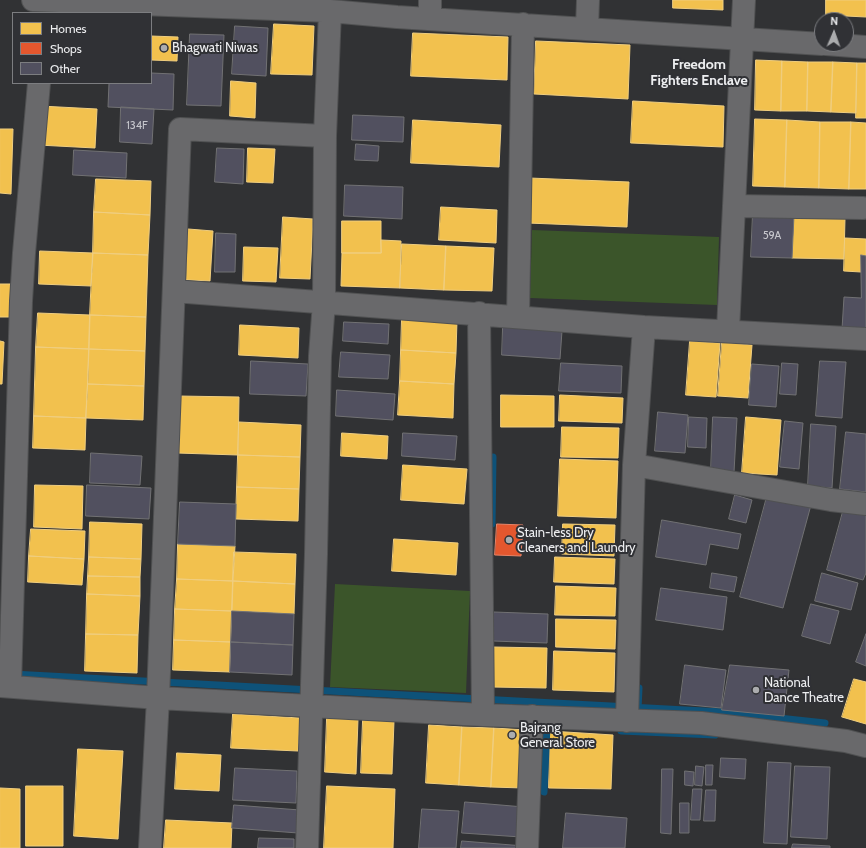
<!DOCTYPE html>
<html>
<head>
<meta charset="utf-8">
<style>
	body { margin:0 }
	#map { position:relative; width:866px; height:848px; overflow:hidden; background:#313234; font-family:Cabin,sans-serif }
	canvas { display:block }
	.legend { position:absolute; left:12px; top:12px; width:140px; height:72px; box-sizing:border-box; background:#303135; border:1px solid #7c7d80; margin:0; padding:5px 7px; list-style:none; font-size:12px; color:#edeef0 }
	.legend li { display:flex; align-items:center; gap:8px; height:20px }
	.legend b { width:20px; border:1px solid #7c7d80 }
	.north { position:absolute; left:814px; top:12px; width:40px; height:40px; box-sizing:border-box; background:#303135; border:1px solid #7c7d80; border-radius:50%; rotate:2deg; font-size:11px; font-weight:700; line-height:16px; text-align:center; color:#edeef0 }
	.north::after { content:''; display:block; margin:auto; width:14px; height:18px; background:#abacae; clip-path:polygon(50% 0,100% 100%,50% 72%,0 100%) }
</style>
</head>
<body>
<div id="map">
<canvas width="866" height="848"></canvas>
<ul class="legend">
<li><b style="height:11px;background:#f2c14e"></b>Homes</li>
<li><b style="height:11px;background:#e4572e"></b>Shops</li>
<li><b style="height:11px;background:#51505f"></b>Other</li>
</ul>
<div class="north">N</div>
</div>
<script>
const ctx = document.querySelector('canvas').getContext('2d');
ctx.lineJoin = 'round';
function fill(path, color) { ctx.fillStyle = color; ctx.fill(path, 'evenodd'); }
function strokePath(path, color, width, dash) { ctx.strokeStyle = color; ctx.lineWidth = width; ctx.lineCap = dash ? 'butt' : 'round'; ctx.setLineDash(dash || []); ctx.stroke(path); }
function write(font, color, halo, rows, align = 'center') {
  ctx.font = font + ' Cabin,sans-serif'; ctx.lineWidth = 4; ctx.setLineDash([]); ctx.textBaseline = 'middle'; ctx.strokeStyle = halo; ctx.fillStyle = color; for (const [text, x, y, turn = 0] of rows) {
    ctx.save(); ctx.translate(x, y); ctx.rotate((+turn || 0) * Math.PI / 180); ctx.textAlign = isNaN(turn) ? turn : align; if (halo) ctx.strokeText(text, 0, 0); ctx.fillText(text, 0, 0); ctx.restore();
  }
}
const green = new Path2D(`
	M532 230 719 237 717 305 530 298Z
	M335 584 470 591 466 693 330 687Z`);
const homes = new Path2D(`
	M673 0H723V10L673 8Z
	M826 0H866V17L826 15Z
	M274 24 314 26 312 75 271 74Z
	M413 33 508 37 507 80 411 76Z
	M151 36 178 37 177 61 151 60Z
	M536 41 630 45 628 99 534 94Z
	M756 60 782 61 781 111 755 110Z
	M782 61 808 62 807 111H781Z
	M808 62H833L831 112 807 111Z
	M833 62 857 63 856 113 831 112Z
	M857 63H866V118H856Z
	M231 81 256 83 255 118 230 116Z
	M633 101 724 106 723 147 631 143Z
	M40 106 97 109 95 148 38 145Z
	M755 119 787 120 785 187 753 186Z
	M413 120 501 125 499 167 411 163Z
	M787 120 820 122 819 188 785 187Z
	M820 122H851L849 189 819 188Z
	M851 122 866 123V189H849Z
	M0 129H13L11 194 0 193Z
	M248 148 275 149 273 183 247 182Z
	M529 178 629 182 627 227 527 223Z
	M96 179 151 181 150 215 94 212Z
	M441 207 497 210 496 243 439 240Z
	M94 212 150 215 148 255 93 253Z
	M794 215 845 218 844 259 792 258Z
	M283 217 313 219 310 279 280 278Z
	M342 221H381V253H342Z
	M188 229 213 231 210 281 186 280Z
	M845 238 866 239V256L861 255V272L844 271Z
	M381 240 401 241 400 288 341 286 342 253H381Z
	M402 244 446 246 444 290 400 288Z
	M446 246 494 248 492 291 444 290Z
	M244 247 278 248 276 282 243 281Z
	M40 251 93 253 91 286 39 284Z
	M93 253 148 255 146 317 90 315Z
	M0 284H11L12 317H0Z
	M38 313 90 315 89 349 36 347Z
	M90 315 146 317 145 351 89 349Z
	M402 318 457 320 456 353 401 350Z
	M240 325 299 328 298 358 239 355Z
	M0 341 4 342 2 384H0Z
	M690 341 720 343 716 397 686 395Z
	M722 342 752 345 748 398 718 396Z
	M36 347 89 349 86 418 34 416Z
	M89 349 145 351 144 386 88 384Z
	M401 350 456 353 454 384 400 381Z
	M400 381 454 384 453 418 398 415Z
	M88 384 144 386 143 420 86 418Z
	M501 395 554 396V427H501Z
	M560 395 623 398 622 423 559 421Z
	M178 396 239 397 238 455 177 453Z
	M34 416 86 418 85 450 33 448Z
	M746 417 781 420 777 475 742 473Z
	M239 422 301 425 300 457 238 455Z
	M562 427 619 428 618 458 561 457Z
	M342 433 388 436 387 459 341 456Z
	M238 455 300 457 299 489 237 487Z
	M560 459 618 461 616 518 558 516Z
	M403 465 467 469 464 504 401 500Z
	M35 485 83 486 82 529 34 527Z
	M237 487 299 489 298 521 236 519Z
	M90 522 142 524 141 559 89 557Z
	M563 524 615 525 614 556 562 554Z
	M31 529 85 531 84 559 29 556Z
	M394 539 458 543 456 575 392 571Z
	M178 544 235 546 233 581 177 579Z
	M234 552 296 554 295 584 233 581Z
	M29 556 84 559 82 585 28 582Z
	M89 557 141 559 140 577 88 576Z
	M555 557 615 559 614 584 554 582Z
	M88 576 140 577V596L87 594Z
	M177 579 233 581 232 611 175 609Z
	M233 581 295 584 294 614 232 611Z
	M556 586 616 588 615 616 555 615Z
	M87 594 140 596 138 635 86 634Z
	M175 609 232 611 231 642 174 640Z
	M556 619 616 620 615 649 556 647Z
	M86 634 138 635 137 673 85 671Z
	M174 640 231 642 230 672 173 670Z
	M493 647 547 648 546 688 492 687Z
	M554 651 615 653 614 692 553 690Z
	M854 679 866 682V724L842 717Z
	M233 714 300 718 298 751 231 748Z
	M327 718 358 719 356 774 325 772Z
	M363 720 394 721 392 774 361 773Z
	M429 725 462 727 459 785 426 783Z
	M462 727 494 728 491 787 459 785Z
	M494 728 526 730 523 788 491 787Z
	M550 731 613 735 611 789 549 788Z
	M78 749 123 751 118 839 74 836Z
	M177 753 221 755 219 791 175 789Z
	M26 786H63V846H26Z
	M327 786 395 789 393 848H324Z
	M0 788 20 789V848H0Z
	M166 820 232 823 231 848H164Z`);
const shops = new Path2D(`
	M497 524 523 525 521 556 495 555Z`);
const stream = new Path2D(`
	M492 524 493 457
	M12 674 723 712 825 723
	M638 709 639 688
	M621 731 715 735
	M544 792 547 726`);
const building = new Path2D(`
	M235 26 268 28 266 76 232 74Z
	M190 34 224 35 221 106 187 105Z
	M151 73 174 74 173 110 108 107 109 83H151Z
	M121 107 154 109 152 144 120 142Z
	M353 115 404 117 403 142 352 140Z
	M356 144 379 146 378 161 355 160Z
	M217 148 244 149 243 184 215 182Z
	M74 150 127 153 126 178 73 175Z
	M345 185 403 187 402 219 344 216Z
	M753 213 794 215 792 258 751 257Z
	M216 233 236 234 235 272H215Z
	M861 255 866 256V330L842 329 844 297 861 298Z
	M344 322 389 324 388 344 343 341Z
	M503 327 562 331 560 359 502 355Z
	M341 352 390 355 388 379 339 377Z
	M251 361 308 364 306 396 250 394Z
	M820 361 846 362 842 418 816 416Z
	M561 363 622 366 621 393 559 391Z
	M782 363 798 364 796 395 780 394Z
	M752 364 779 366 776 407 749 405Z
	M337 390 395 394 393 420 336 416Z
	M658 412 688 415 685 453 655 451Z
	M689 417 707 418 706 448 688 447Z
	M713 417 737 418 734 472 711 471Z
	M785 421 803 423 799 469 780 467Z
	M811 424 836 426 832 488 808 486Z
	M846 432 866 434V492L840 489Z
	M403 433 457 436 455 460 402 456Z
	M91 453 142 456 140 485 90 483Z
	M87 485 151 488 149 519 86 516Z
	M768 493 811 505 783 608 740 597Z
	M735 495 752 500 746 523 729 519Z
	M180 502 236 504 235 546 178 544Z
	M844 508 866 510V573L863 580 827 570Z
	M662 520 741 534 738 549 710 544 706 565 656 557Z
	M712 573 737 577 734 592 710 588Z
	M822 573 858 583 851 610 815 601Z
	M661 588 727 597 723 630 656 620Z
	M811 604 839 611 830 644 802 636Z
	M232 611 294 614 293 645 231 642Z
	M494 612 548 614 547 643 493 641Z
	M866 634V666L856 662Z
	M231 642 293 645 292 675 230 672Z
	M685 665 726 670 721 708 680 704Z
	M730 665 789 670 784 716 722 710Z
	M721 758 746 759 745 779 720 777Z
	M768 762 791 763 787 844 764 843Z
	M706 765H713L712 785H706Z
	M696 766 704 767 702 786 695 785Z
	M795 766 830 767 827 839 791 837Z
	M235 768 297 771 296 803 233 800Z
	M662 769H673L671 834 661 833Z
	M685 771 694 772 693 786 685 785Z
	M693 789H702L700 820H691Z
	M706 790H716L715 821H704Z
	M465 802 524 807 521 837 462 833Z
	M680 803H689V833H680Z
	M234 805 300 810 298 833 232 828Z
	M422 809 459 811 456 848H419Z
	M566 813 627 818 625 848H563Z
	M259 838 294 839V848H258Z
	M462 841 524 846V848H461Z
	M793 844 830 846V848H792Z`);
const minor = new Path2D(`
	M33 0 330 11 397 17 822 44
	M430 18V0
	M587 29 588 0
	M826 44 866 47
	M734 206 863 208
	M174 291 644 327 866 339
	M479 313 483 715
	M518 317 523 24
	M728 330 744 0
	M634 465 831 500 866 504
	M0 686 158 698 483 715 701 723 846 741 866 746
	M10 686 21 301 24 253 39 83
	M627 721 634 465 644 327
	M150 848 158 698 180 129 325 136
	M307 848 316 554 320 356 324 302 325 136 330 11
	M527 848 532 716`);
const markers = [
	[164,48,4,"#abacae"],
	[509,540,4,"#abacae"],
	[756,690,4,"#abacae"],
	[512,735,4,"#abacae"]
];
const numberNames = [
	["134F",137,126],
	["59A",772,236]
];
const poiNames = [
	["Bhagwati Niwas",172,48],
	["Stain-less Dry",517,533],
	["Cleaners and Laundry",517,548],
	["National",764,683],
	["Dance Theatre",764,698],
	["Bajrang",520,728],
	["General Store",520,743]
];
const neighbourhoodNames = [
	["Freedom",699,65],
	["Fighters Enclave",699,81]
];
fill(green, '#3b552a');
fill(homes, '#f2c14e');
strokePath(homes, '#f0ce7f', 1);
fill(shops, '#e4572e');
strokePath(shops, '#e78468', 1);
strokePath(stream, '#0e5279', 7);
fill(building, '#51505f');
strokePath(building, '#717173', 1);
strokePath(minor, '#505152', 24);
strokePath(minor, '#69696b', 22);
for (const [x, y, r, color] of markers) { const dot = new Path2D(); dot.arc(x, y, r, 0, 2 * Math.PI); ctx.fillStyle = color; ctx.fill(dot); strokePath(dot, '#303135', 1.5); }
write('11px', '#c6c6cc', null, numberNames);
write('13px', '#edeef0', '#303135', poiNames, 'left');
write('bold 14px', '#edeef0', '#303135', neighbourhoodNames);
</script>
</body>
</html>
